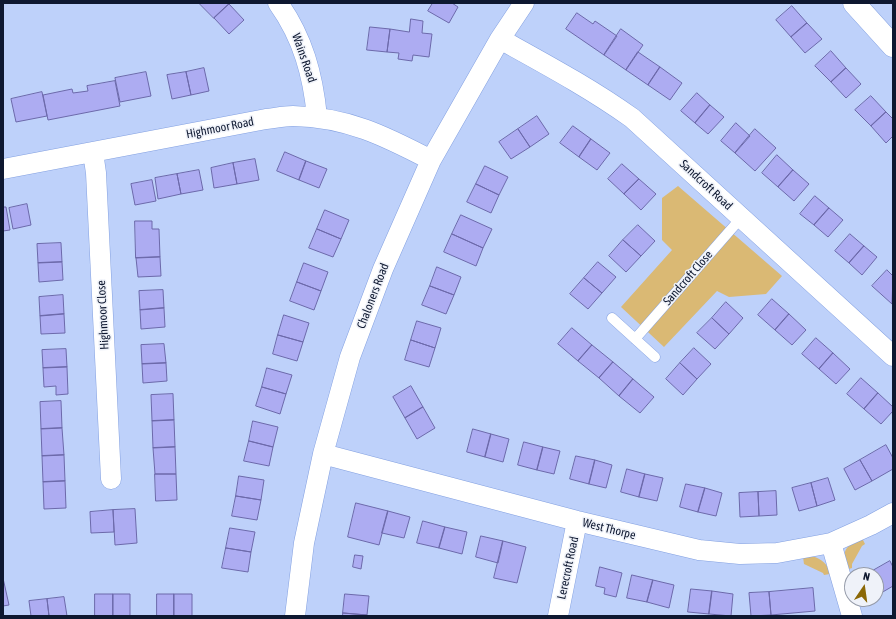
<!DOCTYPE html>
<html>
<head>
<meta charset="utf-8">
<style>
	body { margin:0 }
	#map { position:relative; width:896px; height:619px; overflow:hidden; background:#bed1fa; font-family:"Asap Condensed",sans-serif }
	canvas { display:block }
	.frame { position:absolute; inset:0; border:4px solid #0e1830; pointer-events:none }
	.north { position:absolute; left:844px; top:567px; width:40px; height:40px; box-sizing:border-box; background:#eff2f9; border:1px solid #959ba9; border-radius:50%; rotate:13deg; font-size:11px; font-weight:700; line-height:16px; text-align:center; color:#0e1830 }
	.north::after { content:''; display:block; margin:auto; width:14px; height:18px; background:#8b6807; clip-path:polygon(50% 0,100% 100%,50% 72%,0 100%) }
</style>
</head>
<body>
<div id="map">
<canvas width="896" height="619"></canvas>
<div class="frame"></div>
<div class="north">N</div>
</div>
<script>
const ctx = document.querySelector('canvas').getContext('2d');
ctx.lineJoin = 'round';
function fill(path, color) { ctx.fillStyle = color; ctx.fill(path, 'evenodd'); }
function strokePath(path, color, width, dash) { ctx.strokeStyle = color; ctx.lineWidth = width; ctx.lineCap = dash ? 'butt' : 'round'; ctx.setLineDash(dash || []); ctx.stroke(path); }
function write(font, color, halo, rows, align = 'center') {
  ctx.font = font + ' "Asap Condensed",sans-serif'; ctx.lineWidth = 3; ctx.setLineDash([]); ctx.textBaseline = 'middle'; ctx.strokeStyle = halo; ctx.fillStyle = color; for (const [text, x, y, turn = 0] of rows) {
    ctx.save(); ctx.translate(x, y); ctx.rotate((+turn || 0) * Math.PI / 180); ctx.textAlign = isNaN(turn) ? turn : align; if (halo) ctx.strokeText(text, 0, 0); ctx.fillText(text, 0, 0); ctx.restore();
  }
}
const green = new Path2D(`
	M678 186 782 276 766 294 729 297 717 291 664 347 621 307 672 250 662 240V198Z
	M862 538 865 544 862 546 852 564V568L846 570C843 549 843 548 862 538Z
	M812 556C822 559 828 564 830 574L824 575 823 573 804 564 803 557Z`);
const building = new Path2D(`
	M199 3H228L229 4 214 18Z
	M433 3H452L458 7 449 23 428 11Z
	M229 4 244 20 229 34 214 18Z
	M792 6 807 23 791 37 776 20Z
	M577 13 593 24 595 21 617 36 604 55 566 29Z
	M411 19 423 21 422 33 432 34 429 57 413 55 412 61 398 59 399 53 387 52 390 29 409 32Z
	M807 23 822 39 805 53 791 37Z
	M370 27 390 29 387 52 367 50Z
	M621 29 643 45 626 70 604 55Z
	M831 51 846 68 831 82 815 66Z
	M638 52 660 67 648 85 626 70Z
	M660 67 682 83 670 100 648 85Z
	M204 68 209 91 191 95 186 72Z
	M846 68 861 84 846 98 831 82Z
	M146 72 151 96 120 102 115 78Z
	M186 72 191 95 172 99 167 75Z
	M115 81 120 106 48 120 43 95 72 89 73 93 88 91 87 86Z
	M42 92 47 116 16 122 11 99Z
	M697 93 710 105 695 123 681 111Z
	M871 96 886 112 871 126 855 110Z
	M710 105 724 117 708 134 695 123Z
	M886 112 893 119V136L886 143 871 126Z
	M537 116 549 134 530 147 518 129Z
	M736 123 750 136 735 153 721 141Z
	M573 126 591 139 579 157 560 143Z
	M518 129 530 147 511 159 499 142Z
	M755 129 776 148 755 171 735 153Z
	M591 139 610 153 597 170 579 157Z
	M285 152 306 161 299 180 277 171Z
	M777 155 793 170 778 187 762 173Z
	M255 159 259 180 237 184 233 163Z
	M306 161 327 169 319 188 299 180Z
	M233 163 237 184 214 188 211 168Z
	M622 164 639 179 624 194 608 179Z
	M485 166 508 177 499 195 476 184Z
	M199 170 203 190 181 194 177 174Z
	M793 170 809 184 794 201 778 187Z
	M177 174 181 194 158 199 155 178Z
	M639 179 656 194 641 210 624 194Z
	M152 180 156 201 135 205 131 184Z
	M476 184 499 195 491 213 467 202Z
	M815 196 829 208 814 225 800 214Z
	M27 204 31 225 13 229 9 208Z
	M3 207H6L10 230 3 231Z
	M829 208 843 220 828 237 814 225Z
	M325 210 349 220 341 239 317 229Z
	M461 215 492 229 483 248 452 234Z
	M135 221H152V229H159L160 257 136 258Z
	M638 225 655 241 641 256 623 240Z
	M317 229 341 239 333 257 309 248Z
	M452 234 483 248 476 266 444 252Z
	M850 234 864 246 849 263 835 251Z
	M623 240 641 256 626 272 609 256Z
	M61 243 62 262 38 263 37 244Z
	M864 246 877 257 862 275 849 263Z
	M160 257 161 276 138 277 136 258Z
	M62 262 63 280 39 282 38 263Z
	M598 262 616 277 602 293 584 278Z
	M304 263 328 272 321 291 297 282Z
	M437 267 461 277 454 295 430 286Z
	M887 270 893 276 892 304 872 286Z
	M584 278 602 293 588 309 570 294Z
	M297 282 321 291 314 310 290 301Z
	M430 286 454 295 446 314 422 305Z
	M163 290 164 308 140 310 139 291Z
	M63 295 64 314 40 316 39 297Z
	M772 299 789 314 775 330 758 315Z
	M726 302 743 318 729 334 712 318Z
	M164 308 165 327 141 329 140 310Z
	M64 314 65 333 41 334 40 316Z
	M789 314 806 330 792 345 775 330Z
	M284 315 309 323 303 342 278 335Z
	M712 318 729 334 715 349 697 333Z
	M417 321 441 328 435 348 411 340Z
	M572 328 592 345 578 361 558 344Z
	M278 335 303 342 297 361 273 354Z
	M816 338 833 353 819 369 802 354Z
	M411 340 435 348 429 367 405 360Z
	M164 344 166 363 142 364 141 345Z
	M592 345 613 362 599 378 578 361Z
	M694 348 711 364 697 379 680 363Z
	M66 349 67 367 43 368 42 350Z
	M833 353 850 369 836 384 819 369Z
	M613 362 633 379 619 396 599 378Z
	M166 363 167 381 143 383 142 364Z
	M680 363 697 379 683 395 666 379Z
	M67 367 68 394 56 395V386L44 387 43 368Z
	M267 368 292 375 286 394 262 387Z
	M861 378 878 393 864 409 847 394Z
	M633 379 654 397 640 413 619 396Z
	M411 386 423 407 405 418 393 397Z
	M262 387 286 394 280 414 256 406Z
	M878 393 893 407V411L881 424 864 409Z
	M173 394 174 420 152 421 151 395Z
	M61 401 62 428 41 429 40 402Z
	M423 407 435 428 417 439 405 418Z
	M174 420 175 447 153 448 152 421Z
	M253 421 278 427 273 447 249 441Z
	M62 428 64 455 42 456 41 429Z
	M473 429 491 434 485 457 467 452Z
	M491 434 509 439 503 462 485 457Z
	M249 441 273 447 269 466 244 461Z
	M524 442 543 447 537 470 518 465Z
	M886 445 893 458V469L872 481 860 460Z
	M175 447 176 474H155L153 448Z
	M543 447 560 451 554 474 537 470Z
	M64 455 65 481 43 482 42 456Z
	M576 456 595 460 589 484 570 479Z
	M595 460 612 465 606 488 589 484Z
	M860 460 872 481 855 490 844 469Z
	M627 469 645 474 639 497 621 492Z
	M155 474H176L177 500 156 501Z
	M645 474 663 478 657 501 639 497Z
	M239 476 264 480 261 500 236 496Z
	M828 478 835 500 817 506 811 483Z
	M65 481 66 508 44 509 43 482Z
	M811 483 817 506 799 511 792 488Z
	M686 484 705 488 698 512 680 507Z
	M705 488 722 493 716 516 698 512Z
	M776 491 777 515 759 516 758 492Z
	M758 492 759 516 740 517 739 493Z
	M236 496 261 500 257 520 232 516Z
	M356 503 388 511 379 545 348 537Z
	M135 509 137 543 115 545 113 510Z
	M113 510 114 532 91 533 90 512Z
	M388 511 410 517 404 538 382 533Z
	M423 521 445 527 439 548 417 543Z
	M445 527 467 532 462 554 439 548Z
	M230 528 255 532 251 552 226 548Z
	M481 536 503 541 498 563 476 557Z
	M503 541 526 547 517 583 494 578Z
	M226 548 251 552 248 572 222 568Z
	M355 555 363 556 361 569 353 567Z
	M890 561 893 567V586L881 593 876 585V575H870L869 573Z
	M600 567 622 573 616 597 604 594 605 588 596 586Z
	M632 575 653 580 647 602 627 598Z
	M3 578 9 605 3 606Z
	M653 580 674 585 669 608 647 602Z
	M813 588 815 611 771 615 769 592Z
	M691 589 712 591 709 614 688 612Z
	M712 591 733 594 731 616 709 614Z
	M769 592 771 615 751 616 749 593Z
	M95 594H113V616H95Z
	M113 594H130V616H113Z
	M157 594H174V616H157Z
	M174 594H192V616H174Z
	M345 594 369 596 367 615 343 613Z
	M64 597 67 616H49L47 599Z
	M47 599 49 616H31L29 601Z
	M343 613 367 615V616H343Z`);
const lane = new Path2D(`
	M612 318 655 357
	M635 339 741 218`);
const street = new Path2D(`
	M278 3C303 38 313 75 317 117
	M500 39C545 64 590 88 632 118L893 356
	M93 152 96 173 111 479
	M3 169 266 119C275 118 284 116 293 116 347 117 385 136 431 160
	M323 454 577 521 699 550 740 554 777 553 831 543 871 525 893 513
	M831 543 852 616
	M295 616 304 543 323 454 350 357 383 269 431 160 500 39 524 3
	M558 616 577 521`);
const secondary = new Path2D(`
	M854 3 893 46`);
const streetNames = [
	["Wains Road",304,58,71],
	["Highmoor Road",220,128,-11],
	["Sandcroft Road",706,185,43],
	["Sandcroft Close",688,278,-49],
	["Chaloners Road",373,296,-69],
	["Highmoor Close",103,315,-93],
	["West Thorpe",609,529,14],
	["Lerecroft Road",568,568,-78]
];
fill(green, '#dab974');
fill(building, '#adacf2');
strokePath(building, '#6c69aa', 1);
strokePath(lane, '#83a0e0', 11);
strokePath(street, '#83a0e0', 21);
strokePath(secondary, '#83a0e0', 23);
strokePath(lane, '#fff', 10);
strokePath(street, '#fff', 20);
strokePath(secondary, '#fff', 22);
write('12px', '#0e1830', '#eff2f9', streetNames);
</script>
</body>
</html>
